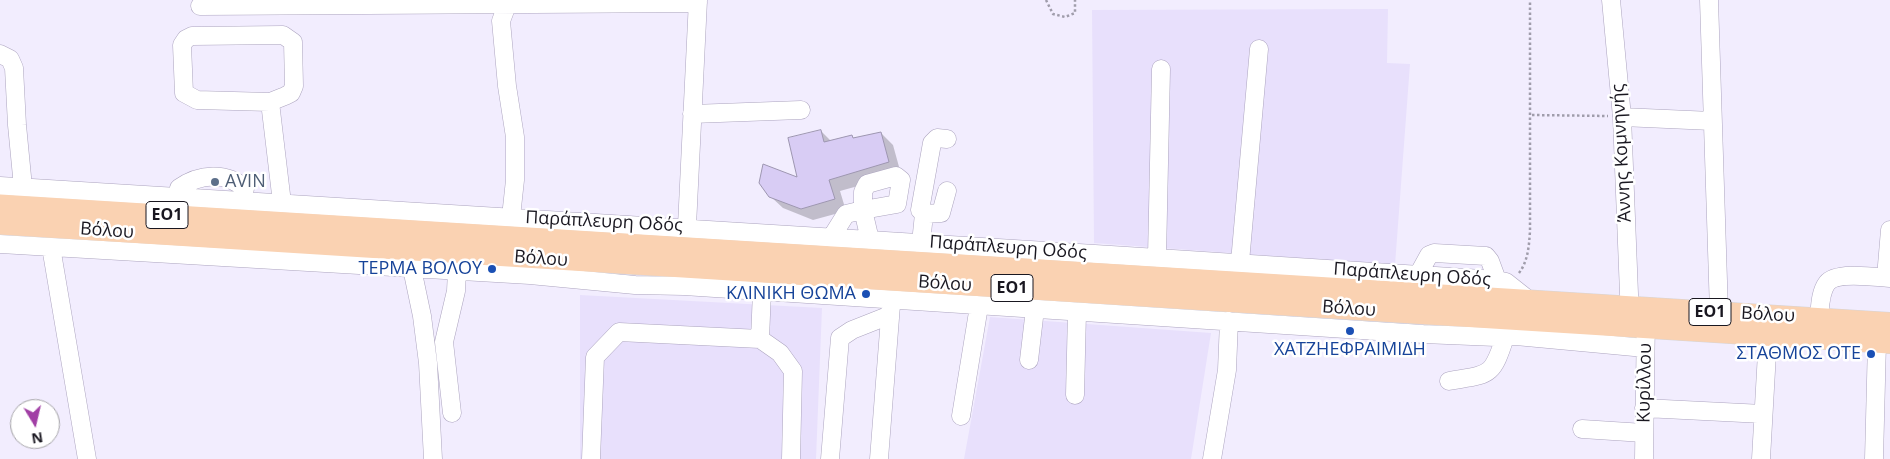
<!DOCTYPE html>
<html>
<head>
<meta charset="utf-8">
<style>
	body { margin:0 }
	#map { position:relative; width:1890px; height:459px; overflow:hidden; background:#f2edfe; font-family:"Open Sans",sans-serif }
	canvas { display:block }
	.north { position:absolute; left:10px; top:399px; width:50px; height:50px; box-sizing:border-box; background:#fff; border:1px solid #a3a2a6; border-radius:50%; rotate:171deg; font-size:14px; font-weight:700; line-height:20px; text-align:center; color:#191720 }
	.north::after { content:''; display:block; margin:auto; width:18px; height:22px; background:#a13fa5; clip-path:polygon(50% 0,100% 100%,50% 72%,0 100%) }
</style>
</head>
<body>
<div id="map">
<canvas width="1890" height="459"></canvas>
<div class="north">N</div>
</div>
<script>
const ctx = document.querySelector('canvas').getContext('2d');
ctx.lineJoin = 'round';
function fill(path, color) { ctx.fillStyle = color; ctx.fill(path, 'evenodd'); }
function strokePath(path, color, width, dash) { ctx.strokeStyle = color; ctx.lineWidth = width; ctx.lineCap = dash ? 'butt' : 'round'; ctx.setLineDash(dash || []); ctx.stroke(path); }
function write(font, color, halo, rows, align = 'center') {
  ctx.font = font + ' "Open Sans",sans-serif'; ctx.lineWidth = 5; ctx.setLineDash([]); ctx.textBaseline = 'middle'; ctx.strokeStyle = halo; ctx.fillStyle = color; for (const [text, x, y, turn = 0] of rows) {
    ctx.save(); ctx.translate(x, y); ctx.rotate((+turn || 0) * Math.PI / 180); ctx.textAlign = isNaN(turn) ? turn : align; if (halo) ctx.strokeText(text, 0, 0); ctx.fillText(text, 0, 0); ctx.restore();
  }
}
const built = new Path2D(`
	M1388 9 1387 63 1410 64 1395 265 1094 243 1092 10Z
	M580 295 822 308 816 459H580Z
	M990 317 1211 333 1191 459H964Z`);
const shadow = new Path2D(`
	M821 131 832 142 881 133 893 145 901 174 840 191 846 211 813 220 783 208 770 196 799 179Z`);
const building = new Path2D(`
	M821 130 824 142 852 135 853 138 881 132 889 162 829 180 835 199 801 209 769 197 759 183 763 164 797 177 788 138Z`);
const path = new Path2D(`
	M1046 0 1053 14 1065 17 1075 13V0
	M1532 115 1608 116
	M1519 273C1528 261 1529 246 1530 231V0`);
const minor = new Path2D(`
	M1611 0 1622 117 1630 319
	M1709 0 1719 312
	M507 5 501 21 507 86 515 137V180L511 217
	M200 6 698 3
	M283 35 293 42 294 86 291 93 285 96 270 102 197 100 184 93 182 45 186 39 192 36Z
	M0 54 10 59 14 68 17 125 23 187
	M270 102 282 203
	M692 114 801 110
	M1622 117 1712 121
	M896 176 901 180 897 204 863 210V192L867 184Z
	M0 186C499 214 998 248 1497 280L1506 282 1530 301 1531 320 1516 336 1496 337 1423 334 684 286 635 285 530 275 0 244
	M179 188C199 174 227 171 245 189
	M924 214 941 213 947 191
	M687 226 698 0
	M831 238 846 214 863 210 870 240
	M921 243 924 214 920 210 932 143 937 138 947 139
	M51 247 87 459
	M1157 257 1161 69
	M410 259 422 316 428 363 433 459
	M1240 262 1259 49
	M1418 275 1429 255 1434 253 1486 256 1490 261 1497 280
	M1886 277 1890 230
	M1819 318C1820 308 1820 292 1827 283 1836 271 1876 277 1890 278
	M1516 336 1645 348
	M760 339 762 291
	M1029 360 1035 309
	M1449 381C1489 374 1492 378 1505 337
	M1075 395 1077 312
	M1644 408 1763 414
	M452 413 444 342 456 291 457 271
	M961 416 979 306
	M1582 429 1644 433
	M591 459 595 357 619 332 760 339 780 353 793 371 791 459
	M830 459 840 338 852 330 890 315
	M879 459 891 305
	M1212 459 1227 370 1229 321
	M1644 459 1646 316
	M1761 459 1768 335
	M1874 459 1877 342`);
const major = new Path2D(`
	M0 205 1890 323
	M0 224 1890 343`);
const markers = [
	[215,182,5,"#5c6f8a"],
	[492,269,5,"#1a4fb4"],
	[866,294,5,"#1a4fb4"],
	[1350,331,5,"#1a4fb4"],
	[1871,354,5,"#1a4fb4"]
];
const shields = [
	[167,215,42],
	[1012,288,42],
	[1710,312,42]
];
const shieldNames = [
	["ΕΟ1",167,215],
	["ΕΟ1",1012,288],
	["ΕΟ1",1710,312]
];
const streetNames = [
	["Άννης Κομνηνής",1622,153,-93],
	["Παράπλευρη Οδός",604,222,3],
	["Βόλου",107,231,4],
	["Παράπλευρη Οδός",1008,248,4],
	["Βόλου",541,259,4],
	["Παράπλευρη Οδός",1412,275,4],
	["Βόλου",945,284,4],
	["Βόλου",1349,309,4],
	["Βόλου",1768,315,3],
	["Κυρίλλου",1645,383,-89]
];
const serviceNames = [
	["AVIN",225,182]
];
const transitNames = [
	["ΤΕΡΜΑ ΒΟΛΟΥ",482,269],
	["ΚΛΙΝΙΚΗ ΘΩΜΑ",856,294],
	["ΧΑΤΖΗΕΦΡΑΙΜΙΔΗ",1350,350,"center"],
	["ΣΤΑΘΜΟΣ ΟΤΕ",1861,354]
];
fill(built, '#e8e0fc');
fill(shadow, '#0003');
fill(building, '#d8ccf4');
strokePath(building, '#9d96b0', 1);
strokePath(minor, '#aca4bf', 19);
strokePath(major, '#d6d5d7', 22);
strokePath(path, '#a09dab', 2.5, [2.5, 2.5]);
strokePath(minor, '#fff', 18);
strokePath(major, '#fad2b2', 21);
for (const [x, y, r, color] of markers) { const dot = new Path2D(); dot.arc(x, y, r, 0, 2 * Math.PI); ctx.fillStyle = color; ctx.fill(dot); strokePath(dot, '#fff', 2); }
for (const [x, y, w] of shields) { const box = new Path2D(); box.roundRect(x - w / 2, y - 13.5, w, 27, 4); ctx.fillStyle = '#fff'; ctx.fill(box); strokePath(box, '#191720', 1); }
write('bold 16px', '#191720', null, shieldNames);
write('18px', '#191720', '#fff', streetNames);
write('18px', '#4e5e75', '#fff', serviceNames, 'left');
write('18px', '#164399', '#fff', transitNames, 'right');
</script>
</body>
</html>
